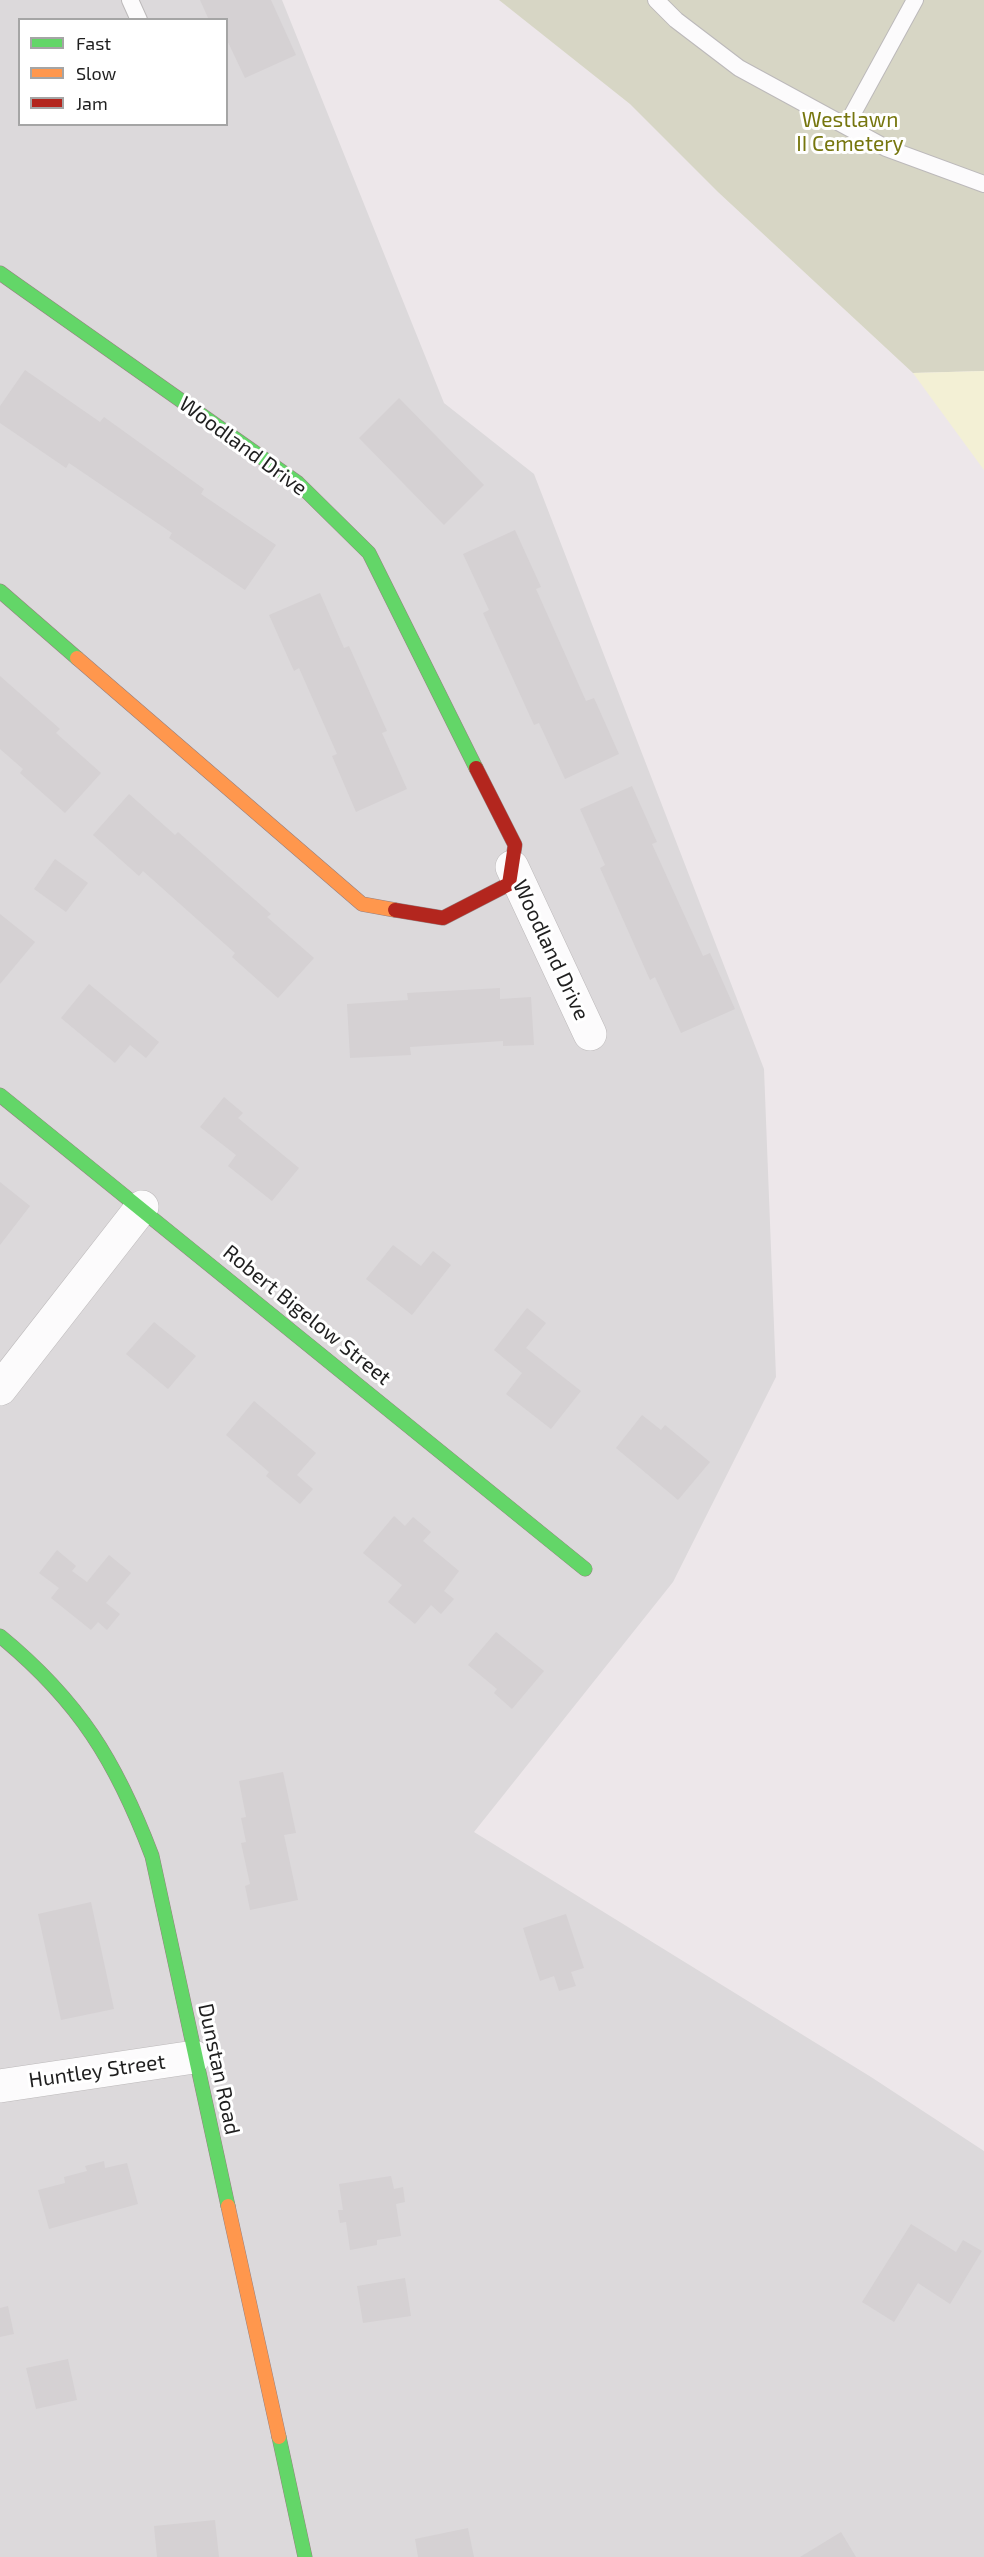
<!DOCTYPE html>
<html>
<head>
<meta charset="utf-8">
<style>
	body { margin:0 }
	#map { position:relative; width:984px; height:2557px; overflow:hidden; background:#ede7ea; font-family:"Exo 2",sans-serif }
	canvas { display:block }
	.legend { position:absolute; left:18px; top:18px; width:210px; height:108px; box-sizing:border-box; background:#fff; border:2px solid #a5a5a5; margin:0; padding:8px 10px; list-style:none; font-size:18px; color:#1f1f1f }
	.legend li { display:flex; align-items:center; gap:12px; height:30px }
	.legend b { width:30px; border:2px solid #a5a5a5 }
</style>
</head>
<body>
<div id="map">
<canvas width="984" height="2557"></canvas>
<ul class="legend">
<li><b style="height:8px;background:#63d668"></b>Fast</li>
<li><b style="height:8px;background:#ff974d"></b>Slow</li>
<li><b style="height:8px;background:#b3261e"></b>Jam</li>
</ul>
</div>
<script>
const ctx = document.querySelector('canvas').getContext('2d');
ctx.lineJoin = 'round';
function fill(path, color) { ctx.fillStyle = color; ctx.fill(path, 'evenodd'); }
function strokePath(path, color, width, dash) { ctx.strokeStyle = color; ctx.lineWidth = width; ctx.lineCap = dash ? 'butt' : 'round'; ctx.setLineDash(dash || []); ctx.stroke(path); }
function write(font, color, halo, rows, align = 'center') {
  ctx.font = font + ' "Exo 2",sans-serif'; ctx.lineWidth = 6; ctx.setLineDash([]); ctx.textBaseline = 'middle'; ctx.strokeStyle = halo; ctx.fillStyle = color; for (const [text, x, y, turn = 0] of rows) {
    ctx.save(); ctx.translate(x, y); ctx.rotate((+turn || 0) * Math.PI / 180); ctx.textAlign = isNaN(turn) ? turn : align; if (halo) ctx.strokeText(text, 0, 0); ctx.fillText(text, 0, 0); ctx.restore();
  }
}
const residential = new Path2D(`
	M0 0H282L444 403 534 474 764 1069 776 1377 673 1582 474 1832 871 2077 984 2151V2557H0ZM20 20H226V124H20Z`);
const cemetery = new Path2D(`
	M499 0H984V371L913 373 718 192 630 104Z`);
const park = new Path2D(`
	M984 371V470L913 373Z`);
const building = new Path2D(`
	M200 0H271L296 55 245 78 226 38V20H209Z
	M25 370 100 422 104 417 204 489 201 494 276 545 245 590 169 538 172 533 69 463 66 468 0 423V406Z
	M399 398 484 485 444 525 359 438Z
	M515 530 541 587 536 589 586 701 594 698 619 754 565 779 539 723 534 725 483 613 489 610 463 554Z
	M320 593 344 648 349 646 387 731 382 733 407 789 356 812 332 756 337 754 299 668 294 671 269 615Z
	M0 676 60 729 56 733 101 773 65 813 20 773 23 769 0 749Z
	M632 786 657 842 652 844 703 956 710 953 735 1009 681 1033 655 977 650 980 600 868 605 865 580 809Z
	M129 794 175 835 178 832 271 914 267 917 314 958 278 998 232 957 235 953 143 871 139 876 93 835Z
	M55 859 88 883 66 912 34 889Z
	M0 914 35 942 0 984Z
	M89 984 159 1042 146 1058 130 1045 115 1063 61 1018Z
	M500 988V999L531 997 534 1045 503 1046V1041L410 1047 411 1055 350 1058 347 1004 408 1000 407 993Z
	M224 1097 243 1113 238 1118 299 1168 272 1201 228 1166 236 1155 200 1127Z
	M0 1182 30 1206 0 1245Z
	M393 1245 421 1266 433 1251 451 1265 412 1315 366 1279Z
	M527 1308 546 1323 526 1348 581 1391 551 1429 506 1394 522 1373 494 1350Z
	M154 1322 196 1356 168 1389 126 1354Z
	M254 1401 316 1453 297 1475 313 1489 300 1504 266 1476 269 1472 226 1435Z
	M642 1415 661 1430 665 1425 710 1462 678 1500 616 1448Z
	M394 1516 405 1526 413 1517 431 1532 423 1541 459 1571 444 1591 454 1599 441 1614 431 1605 415 1624 388 1602 402 1585 363 1553Z
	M57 1550 76 1566 72 1571 87 1582 109 1555 131 1573 106 1603 120 1614 107 1630 98 1622 91 1630 51 1598 59 1588 39 1573Z
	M496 1632 544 1671 512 1709 494 1693 497 1689 468 1665Z
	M283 1772 296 1833 284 1835 298 1900 250 1910 245 1886 250 1884 241 1843 246 1842 241 1818 246 1817 239 1781Z
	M91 1902 114 2009 61 2020 38 1914Z
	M566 1914 584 1968 571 1972 576 1986 559 1991 554 1976 540 1981 523 1928Z
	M104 2161 105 2168 127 2163 138 2204 49 2229 38 2190 65 2183 64 2177 87 2171 85 2166Z
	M391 2176 394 2189 403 2187 405 2202 396 2204 401 2236 377 2240V2245L350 2250 346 2222 340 2223 338 2210H343L339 2184Z
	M911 2224 956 2252 963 2240 982 2251 950 2304 918 2283 894 2322 862 2302Z
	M405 2278 411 2316 363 2323 357 2286Z
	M8 2306 14 2334 0 2337V2308Z
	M68 2359 77 2400 36 2409 26 2368Z
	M215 2520 219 2557H157L154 2526Z
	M468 2528 474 2557H418L415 2539Z
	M841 2532 856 2557H800Z`);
const lane = new Path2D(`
	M130 0 139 20
	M656 0 676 20 739 68 886 148 984 184
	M846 126 915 0`);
const street = new Path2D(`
	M512 867 590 1034
	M0 1389 142 1207
	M0 2086 194 2057`);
const fast = new Path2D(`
	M0 273 298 483 369 553 476 768
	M0 591 77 658
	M0 1095 585 1569
	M0 1636C79 1701 116 1761 152 1856L228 2206
	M279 2437 305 2557`);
const slow = new Path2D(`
	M77 658 362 904 395 910
	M228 2206 279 2437`);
const jam = new Path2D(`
	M395 910 443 918 509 884 515 845 476 768`);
const parkNames = [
	["Westlawn",850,120],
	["II Cemetery",850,144]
];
const streetNames = [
	["Woodland Drive",243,446,36],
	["Woodland Drive",551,950,65],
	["Robert Bigelow Street",307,1315,39],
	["Dunstan Road",219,2069,78],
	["Huntley Street",97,2071,-8]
];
fill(residential, '#dcd9db');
fill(cemetery, '#d7d6c5');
fill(park, '#f3f0d5');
fill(building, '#d5d1d3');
strokePath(lane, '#bcb9ba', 18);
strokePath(street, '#bcb9ba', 34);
strokePath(fast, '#978080', 15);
strokePath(slow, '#978080', 15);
strokePath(jam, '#978080', 15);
strokePath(lane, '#fcfbfc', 16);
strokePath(street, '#fcfbfc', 33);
strokePath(fast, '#63d668', 14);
strokePath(slow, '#ff974d', 14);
strokePath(jam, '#b3261e', 14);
write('21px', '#76760e', '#fff', parkNames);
write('21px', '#1f1f1f', '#fff', streetNames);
</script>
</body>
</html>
